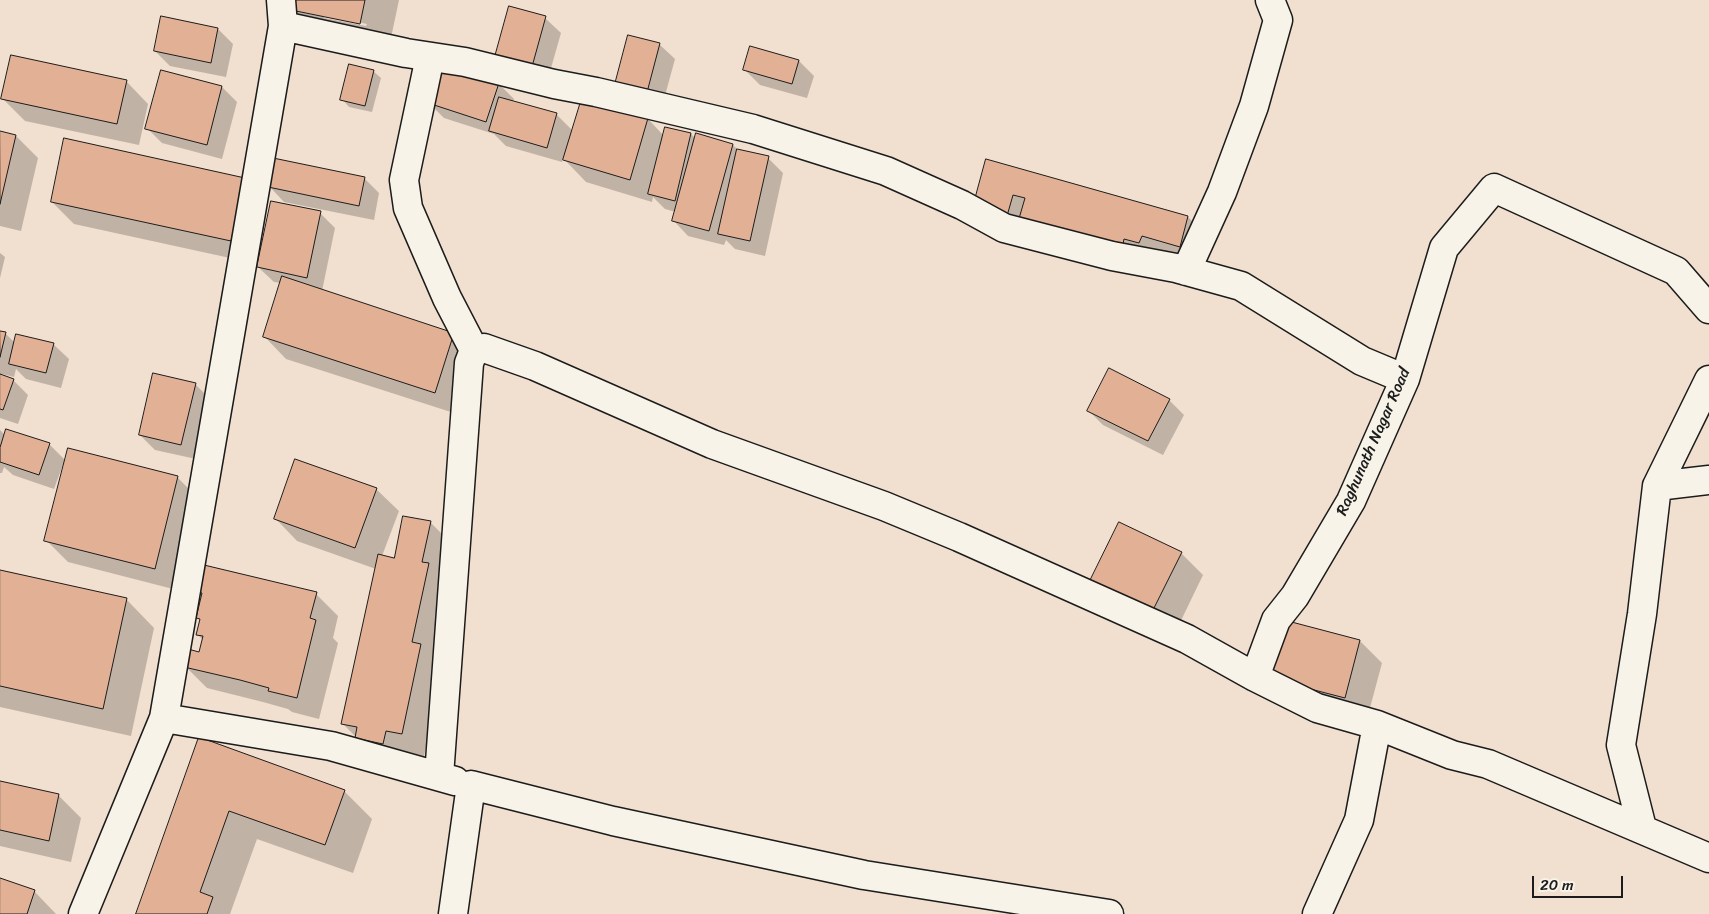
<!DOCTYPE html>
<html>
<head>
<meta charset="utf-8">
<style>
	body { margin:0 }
	#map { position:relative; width:1709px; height:914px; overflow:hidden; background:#f1dfcf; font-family:Sriracha,sans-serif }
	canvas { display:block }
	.scale { position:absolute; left:1532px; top:876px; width:91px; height:22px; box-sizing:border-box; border:2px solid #1c1c1c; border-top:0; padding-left:6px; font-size:15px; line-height:18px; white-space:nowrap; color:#1c1c1c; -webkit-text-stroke:4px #f7f3e8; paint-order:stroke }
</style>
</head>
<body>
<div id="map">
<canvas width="1709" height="914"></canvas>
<div class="scale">20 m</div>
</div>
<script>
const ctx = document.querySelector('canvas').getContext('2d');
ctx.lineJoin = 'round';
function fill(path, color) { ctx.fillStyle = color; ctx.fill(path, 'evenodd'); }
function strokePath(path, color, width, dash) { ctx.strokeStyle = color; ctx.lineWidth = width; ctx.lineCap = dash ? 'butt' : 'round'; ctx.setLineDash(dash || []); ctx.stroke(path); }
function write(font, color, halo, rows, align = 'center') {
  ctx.font = font + ' Sriracha,sans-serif'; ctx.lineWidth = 4; ctx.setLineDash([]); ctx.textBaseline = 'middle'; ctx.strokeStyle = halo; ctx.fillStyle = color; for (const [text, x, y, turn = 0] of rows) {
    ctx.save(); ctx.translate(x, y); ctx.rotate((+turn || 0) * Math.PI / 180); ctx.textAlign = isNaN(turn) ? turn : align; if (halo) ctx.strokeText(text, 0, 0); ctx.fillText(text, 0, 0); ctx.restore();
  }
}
const shadow = new Path2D(`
	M295 0H399L388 52 321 38 293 10ZM324 15 367 24 366 26 324 18Z
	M545 18 561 33 545 89 510 79Z
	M218 29 233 44 226 77 170 66 155 51Z
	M659 44 675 59 660 114 630 107Z
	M799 61 814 76 807 98 760 85 744 69Z
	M162 71 222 87 237 102 222 159 162 143 147 128Z
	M373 71 381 78 372 112 349 107 342 99Z
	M126 81 148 104 139 145 25 121 2 98Z
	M499 84 514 99 513 102 556 114 573 131 583 99 648 119 664 136 666 128 691 134 696 139 733 145 739 151 768 158 783 173 765 256 735 249 726 240 724 245 688 236 673 220 676 212 665 209 653 197 652 202 586 182 563 158 562 162 506 146 494 134 444 118 429 103Z
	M0 132 16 136 38 158 21 231 0 226Z
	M987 161 1188 217 1210 239 1202 268 997 229Z
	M364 178 379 193 374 220 284 202 269 186Z
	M244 179 253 263 74 224 52 202Z
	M320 213 335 228 322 291 454 334 476 356 457 414 286 359 264 336 281 283 274 282 258 267Z
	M0 253 5 257 0 278Z
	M0 332 6 334 15 343 53 344 69 359 61 388 26 379 16 369 14 377 2 374 1 376 13 380 28 395 18 424 0 418Z
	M195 384 210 399 196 459 155 450 140 435Z
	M1169 400 1184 415 1163 455 1103 425 1088 410Z
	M0 430 6 436 49 444 66 461 177 477 199 499 177 590 68 562 46 540 65 462H64L54 489 13 475 4 467 2 473H0Z
	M376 489 399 511 382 556 395 559 431 523 453 545 443 668 424 756 408 752 405 766 378 759 342 723 376 569 297 541 275 518Z
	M1181 553 1203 575 1173 637 1112 607Z
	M0 571 126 599 154 628 131 736 0 707Z
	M199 591 316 594 338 616 333 638 338 643 319 719 292 712 288 709 263 702 207 688 185 666 200 653 203 640 198 635 201 620 198 617 203 595Z
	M1285 621 1360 641 1382 663 1367 719 1292 699Z
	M200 739 344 791 372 819 353 873 257 839 230 914H137Z
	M0 782 58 795 81 818 71 862 0 846Z
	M0 880 34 891 56 914H0Z`);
const building = new Path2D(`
	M293 0H365L360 24 291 10Z
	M509 6 546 16 530 74 493 64Z
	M161 16 218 28 211 63 154 51Z
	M628 35 660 43 645 100 613 92Z
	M750 46 799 60 792 84 743 70Z
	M11 55 127 80 117 124 1 99Z
	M349 64 374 70 365 106 340 100Z
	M440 64 499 83 486 122 428 103Z
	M161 70 222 86 207 145 145 129Z
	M499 97 557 113 547 148 489 131Z
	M582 98 648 118 630 180 563 160Z
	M665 127 691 133 675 201 648 194Z
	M0 131 16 135 0 204Z
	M696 133 733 144 709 231 672 221Z
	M64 138 245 178 231 241 51 202Z
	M737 149 769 156 750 241 718 234Z
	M273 158 365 177 359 206 268 187Z
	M986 159 1188 216 1180 247 1142 236 1139 243 1124 239 1123 244 1112 241 1110 246 1018 222 1025 198 1013 195 1007 216 973 207Z
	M271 201 321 211 307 278 257 267Z
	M282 276 454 333 435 393 263 337Z
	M0 331 6 332 0 357Z
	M16 334 54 343 46 373 9 364Z
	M1109 368 1170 399 1148 441 1087 411Z
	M153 373 196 383 181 445 139 435Z
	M0 374 14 379 3 410 0 409Z
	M6 429 50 443 39 475 0 462V448Z
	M68 448 178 476 155 569 44 541Z
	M295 459 377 488 355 548 274 519Z
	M403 516 431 521 422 562 429 563 412 642 421 644 402 734 386 731 383 744 355 738 357 727 341 724 378 554 394 558Z
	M1119 522 1182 552 1150 616 1088 585Z
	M204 565 317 592 310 618 316 620 297 698 268 691 269 688 240 680 184 667 188 649 199 652 203 636 196 635 200 619 196 618 202 593 197 592Z
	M0 570 127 598 103 709 0 686Z
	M1284 620 1360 640 1345 698 1268 678Z
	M199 737 345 790 325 845 229 811 200 892 213 897 207 914H136Z
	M0 781 59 794 49 841 0 830Z
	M0 878 35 890 27 914H0Z`);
const minor = new Path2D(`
	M283 26 406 53 465 62 554 84 596 92 753 129 886 171 962 205 1004 228 1112 256 1176 268 1241 286 1362 361 1405 379
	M430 57 404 180 408 208 447 298 474 350
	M1186 271 1222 192 1254 106 1278 20 1270 0
	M1657 486 1709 480
	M1255 677 1276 620 1295 596 1351 501 1405 379 1444 248 1494 188 1676 271 1709 309
	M164 718 331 746 455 781
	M439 776 469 363 474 350 484 348 535 366 712 444 884 506 959 537 1187 639 1255 677 1317 708 1377 725 1452 755 1488 764 1709 858
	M1642 828 1621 745 1642 614 1657 486 1709 380
	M83 914 164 718 283 26 281 0
	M453 914 471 785 613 821 864 875 1109 914
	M1317 914 1359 820 1377 725`);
const streetNames = [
	["Raghunath Nagar Road",1374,442,-66]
];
fill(shadow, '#0003');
fill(building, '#e2b094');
strokePath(building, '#1c1c1c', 1);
strokePath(minor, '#1c1c1c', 31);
strokePath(minor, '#f7f3e8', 28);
write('16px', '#1c1c1c', '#f7f3e8', streetNames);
</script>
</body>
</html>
